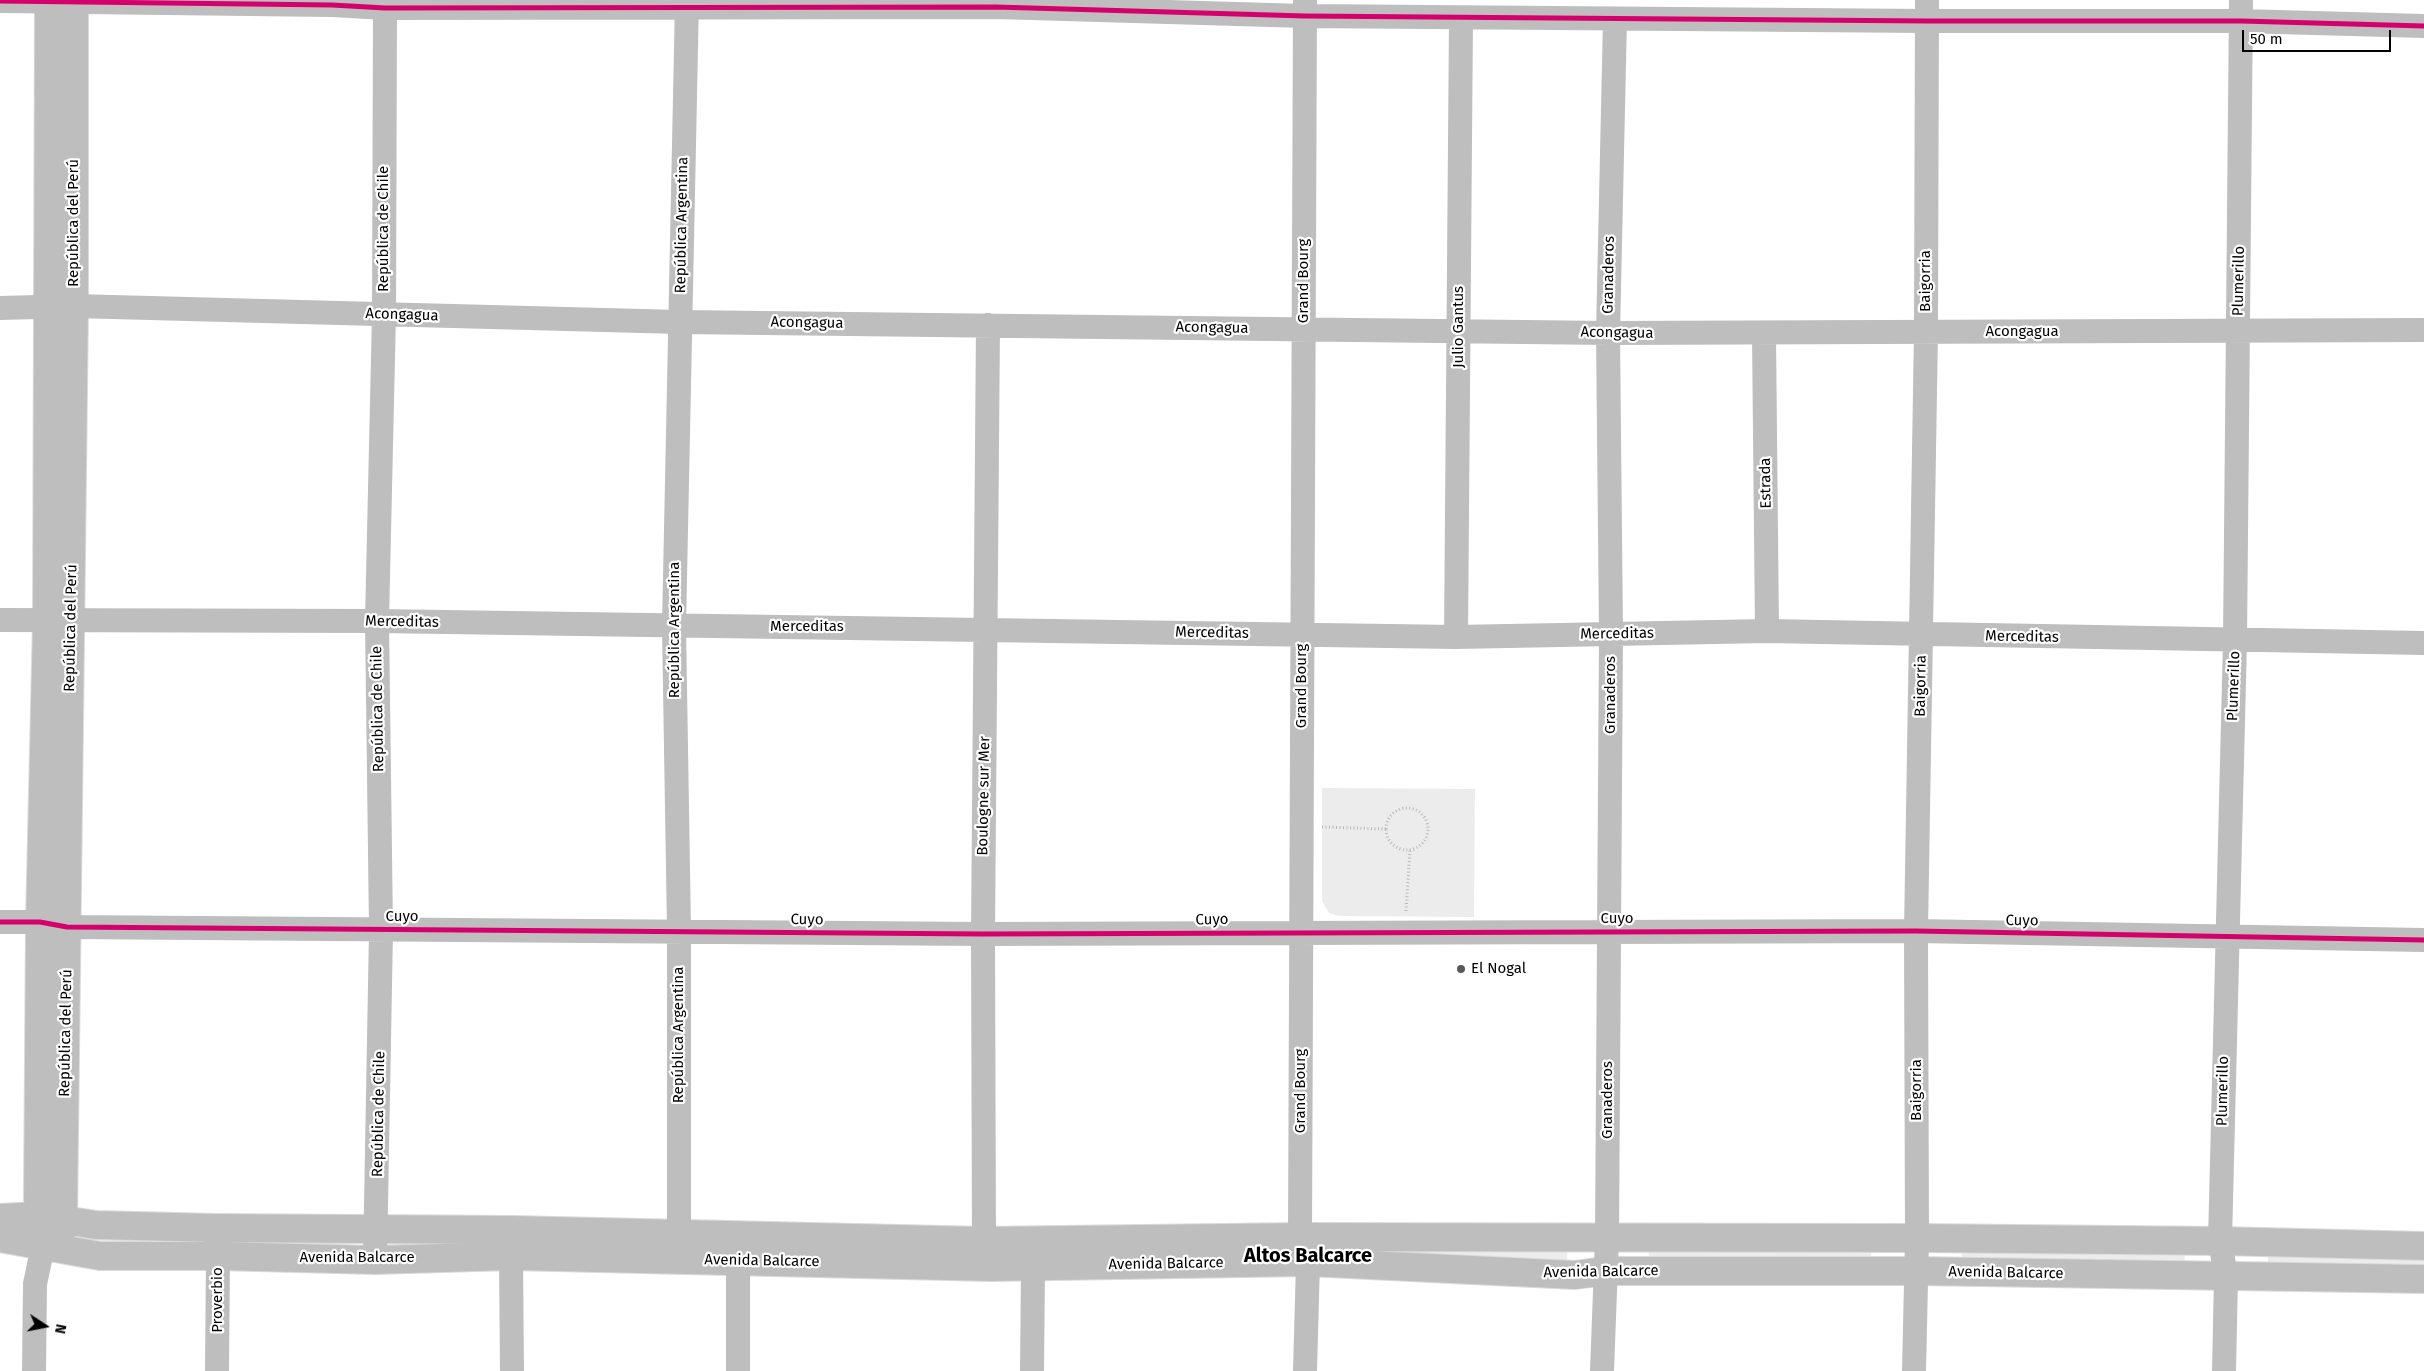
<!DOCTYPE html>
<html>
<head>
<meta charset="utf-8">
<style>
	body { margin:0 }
	#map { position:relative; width:2424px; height:1371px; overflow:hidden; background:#fff; font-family:"Fira Sans",sans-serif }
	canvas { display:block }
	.north { position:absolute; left:20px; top:1301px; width:50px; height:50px; -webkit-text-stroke:4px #fff; paint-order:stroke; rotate:101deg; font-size:14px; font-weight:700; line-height:20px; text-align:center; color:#000 }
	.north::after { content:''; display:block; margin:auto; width:18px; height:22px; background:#000; clip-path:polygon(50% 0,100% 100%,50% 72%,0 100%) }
	.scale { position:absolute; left:2242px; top:30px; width:149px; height:22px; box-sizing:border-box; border:2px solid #000; border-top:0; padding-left:6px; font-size:15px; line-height:18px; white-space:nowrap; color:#000; -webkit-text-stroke:4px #fff; paint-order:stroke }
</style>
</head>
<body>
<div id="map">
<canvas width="2424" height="1371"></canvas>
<div class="north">N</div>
<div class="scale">50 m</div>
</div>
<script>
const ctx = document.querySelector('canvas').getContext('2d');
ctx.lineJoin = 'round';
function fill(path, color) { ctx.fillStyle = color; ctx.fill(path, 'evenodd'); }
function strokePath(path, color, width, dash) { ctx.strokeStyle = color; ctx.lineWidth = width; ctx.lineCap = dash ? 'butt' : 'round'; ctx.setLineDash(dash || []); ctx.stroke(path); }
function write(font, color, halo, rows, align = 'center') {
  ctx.font = font + ' "Fira Sans",sans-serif'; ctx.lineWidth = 4.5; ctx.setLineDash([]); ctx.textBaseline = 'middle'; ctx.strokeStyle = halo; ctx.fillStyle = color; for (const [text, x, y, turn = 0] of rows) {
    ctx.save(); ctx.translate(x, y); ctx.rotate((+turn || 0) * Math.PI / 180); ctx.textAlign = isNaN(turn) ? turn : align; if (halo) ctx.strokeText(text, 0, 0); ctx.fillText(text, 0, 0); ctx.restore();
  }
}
const green = new Path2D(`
	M1322 788 1475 789 1474 917 1339 916 1329 913 1322 901Z
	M100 1238 199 1239V1246L100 1245Z
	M234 1240H347V1247H234Z
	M1345 1248 1567 1250V1266L1345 1264Z
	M1649 1250 1871 1252V1268L1649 1266Z
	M1962 1250 2185 1254 2184 1270 1962 1266Z
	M2268 1256 2424 1257V1273L2268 1272Z`);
const path = new Path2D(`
	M1386 829a21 21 0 1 1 42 0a21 21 0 1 1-42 0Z
	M1322 827 1386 829
	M1406 911 1410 850`);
const minor = new Path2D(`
	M0 1 332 5 385 8 996 7 1305 16 1927 21H2241L2424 26
	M1305 2 1300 1237 1308 1262 1305 1371
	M0 308 74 306 680 322 1608 333 2424 330
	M1764 334 1767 631
	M0 620 377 621 1456 637 1767 631 2424 643
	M1456 637 1461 18
	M0 922H40L67 927 983 934 1916 931 2424 940
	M216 1238 218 1256 217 1371
	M685 1252 679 1234V930L674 626 687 0
	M988 1258 984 1241 983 934 988 325
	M375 1260 381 930 377 621 384 314 385 8
	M34 1371 35 1284 43 1246
	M512 1371 511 1256 512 1238
	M738 1371V1243
	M1032 1371 1033 1266
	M1602 1371 1607 1238 1611 634 1608 333 1615 19
	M1914 1371 1917 1238 1916 931 1926 331 1927 0
	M2224 1371 2226 1276 2220 1241 2235 641 2241 0`);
const major = new Path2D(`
	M49 0 47 621 40 922 38 1196 39 1231 43 1246 61 1234 63 1219 74 306V0
	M0 1218 38 1216 96 1225 215 1228 513 1230 984 1241 1300 1237 1917 1238 2220 1241 2424 1246
	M0 1238 100 1256H218L375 1260 511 1256 991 1267 1308 1262 1575 1275 1605 1271H1916L2424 1279`);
const cycleway = new Path2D(`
	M0 1 332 5 385 8 996 7 1305 16 1927 21H2241L2424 26
	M0 922H40L67 927 983 934 1916 931 2424 940`);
const markers = [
	[1461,969,5,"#595959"]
];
const streetNames = [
	["República del Perú",74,223,-90],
	["República Argentina",682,225,-89],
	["República de Chile",384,229,-90],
	["Granaderos",1609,275,-89],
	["Grand Bourg",1304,281,-90],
	["Baigorria",1926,281,-90],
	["Plumerillo",2239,281,-89],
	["Acongagua",402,315,2],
	["Acongagua",807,323,1],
	["Julio Gantus",1459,327,-90],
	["Acongagua",1212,328,1],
	["Acongagua",2022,332],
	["Acongagua",1617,333,1],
	["Estrada",1766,483,-91],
	["Merceditas",402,622,1],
	["Merceditas",807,627],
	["República del Perú",71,628,-89],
	["República Argentina",675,630,-90],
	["Merceditas",1212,633,1],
	["Merceditas",1617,634,-1],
	["Merceditas",2022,637,1],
	["Grand Bourg",1302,686,-90],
	["Baigorria",1921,686,-89],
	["Plumerillo",2234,686,-88],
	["Granaderos",1611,695,-90],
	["República de Chile",378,709,-91],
	["Boulogne sur Mer",984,796,-89],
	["Cuyo",402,917],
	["Cuyo",1617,919],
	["Cuyo",807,920,1],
	["Cuyo",1212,920,-1],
	["Cuyo",2022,921,1],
	["República del Perú",66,1033,-89],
	["República Argentina",679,1035,-90],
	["Baigorria",1917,1090,-90],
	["Grand Bourg",1301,1091,-90],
	["Plumerillo",2223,1091,-89],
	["Granaderos",1608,1100,-90],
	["República de Chile",379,1114,-89],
	["Avenida Balcarce",357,1258],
	["Avenida Balcarce",762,1261,1],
	["Avenida Balcarce",1166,1264,-1],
	["Avenida Balcarce",1601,1272,-1],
	["Avenida Balcarce",2006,1273,1],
	["Proverbio",218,1300,-90]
];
const poiNames = [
	["El Nogal",1471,969]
];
const districtNames = [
	["Altos Balcarce",1308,1256]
];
fill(green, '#ececec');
strokePath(major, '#dbdbdb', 30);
strokePath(path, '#b9b9b9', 3, [1, 2.5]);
strokePath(minor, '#bebebe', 24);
strokePath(major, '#bebebe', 28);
strokePath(cycleway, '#d6006c', 5);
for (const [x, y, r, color] of markers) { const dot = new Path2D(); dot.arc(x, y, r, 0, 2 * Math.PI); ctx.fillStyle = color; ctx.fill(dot); strokePath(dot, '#fff', 2); }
write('15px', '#000', '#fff', streetNames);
write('15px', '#000', '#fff', poiNames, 'left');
write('bold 20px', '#000', '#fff', districtNames);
</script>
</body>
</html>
